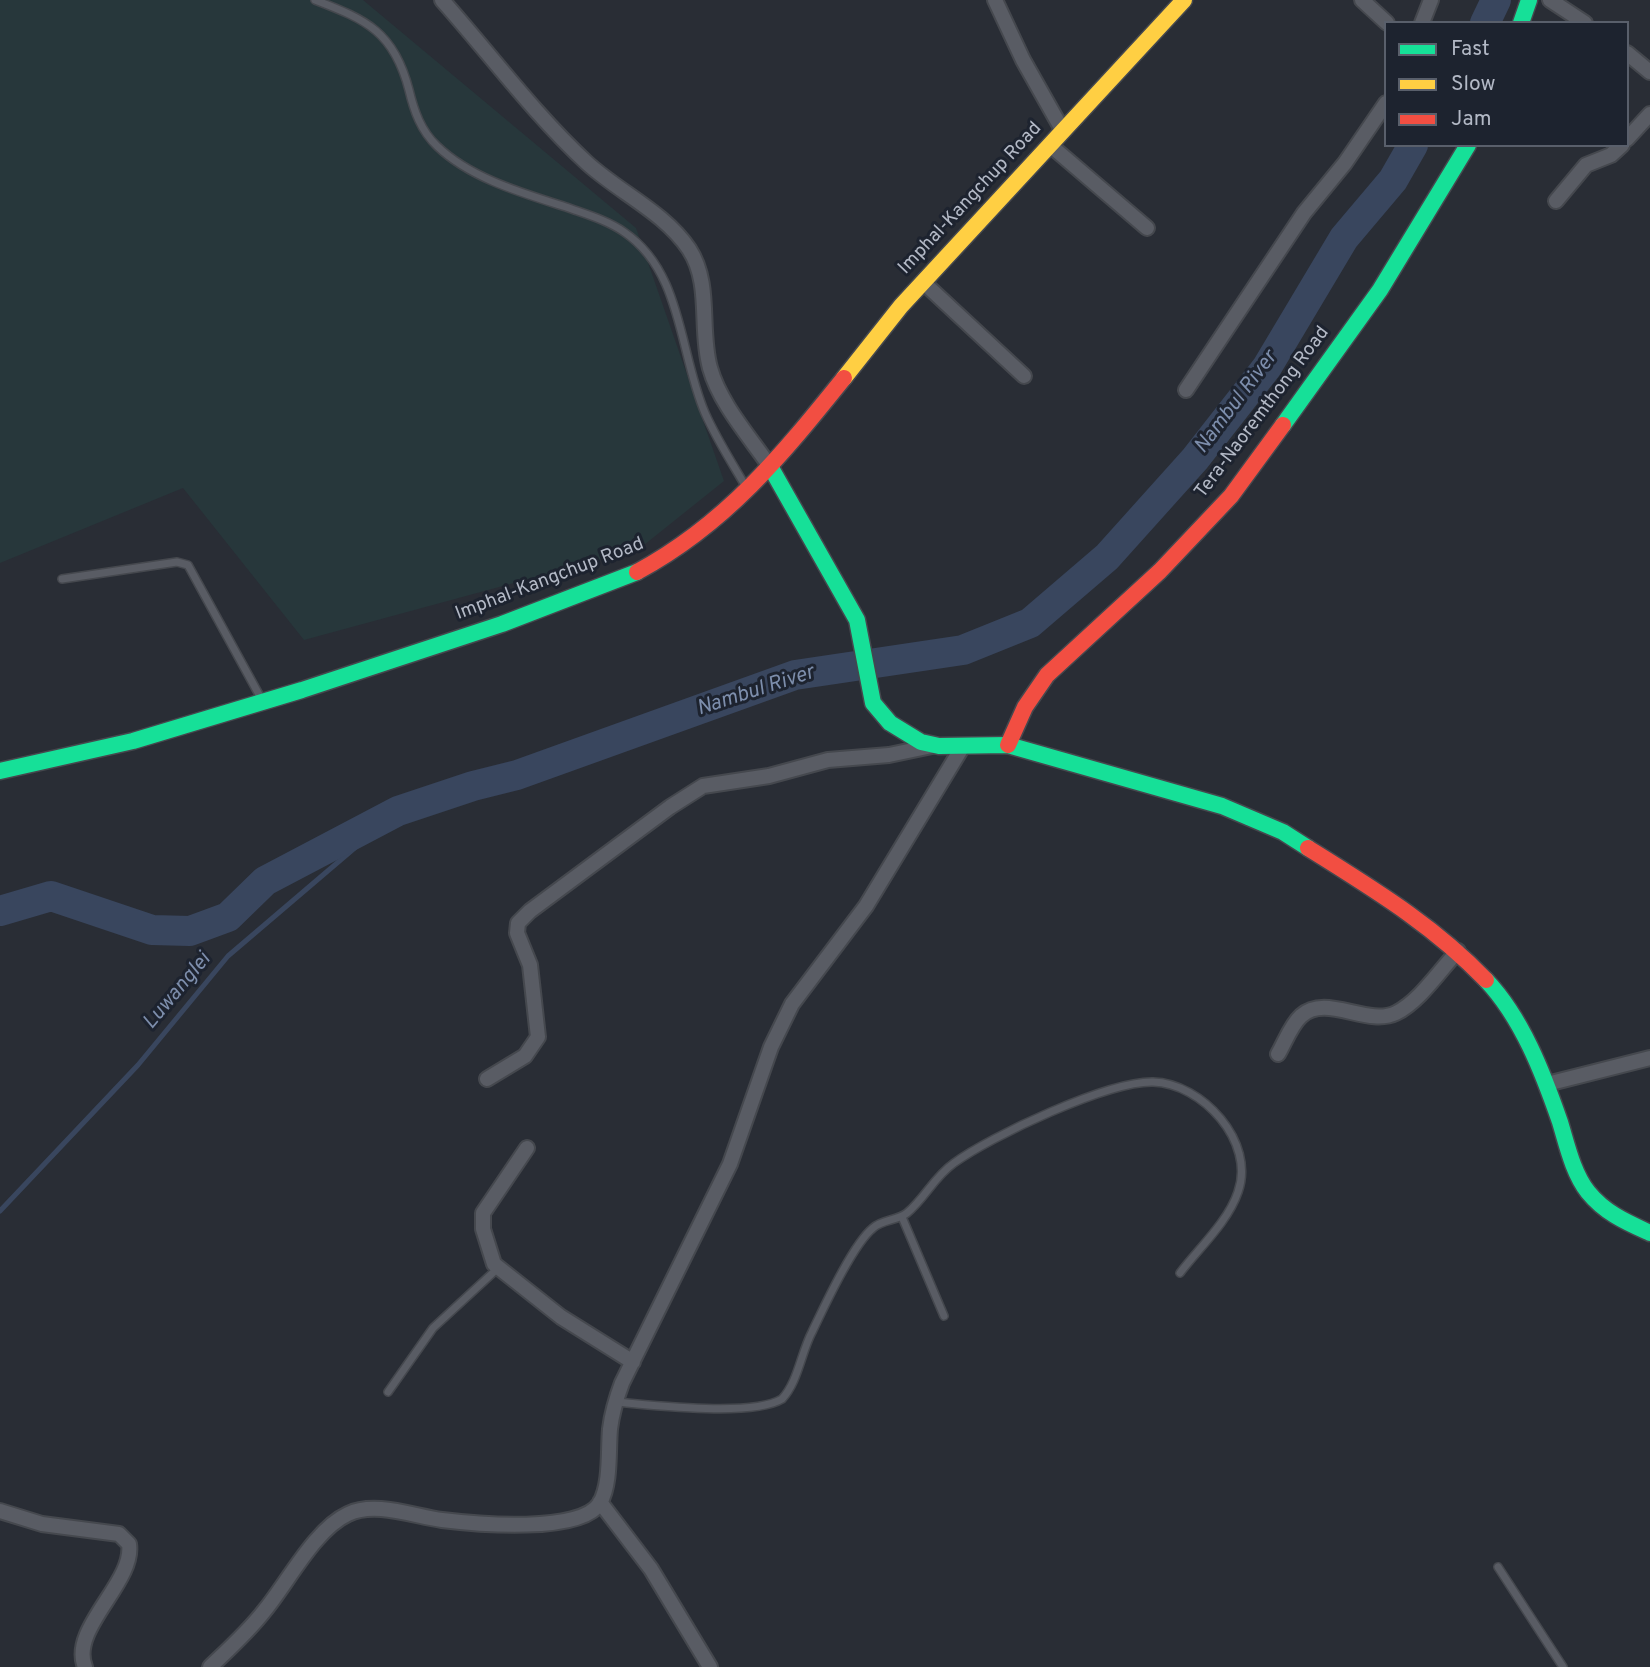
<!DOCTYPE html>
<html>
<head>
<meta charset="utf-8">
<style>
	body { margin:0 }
	#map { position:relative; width:1650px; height:1667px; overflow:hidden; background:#292d35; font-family:Overpass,sans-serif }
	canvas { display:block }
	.legend { position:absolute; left:1384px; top:21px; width:245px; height:126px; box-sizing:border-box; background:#1d232f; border:2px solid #595f6b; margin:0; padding:9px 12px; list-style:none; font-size:21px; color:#b3b9c6 }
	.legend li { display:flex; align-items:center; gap:14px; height:35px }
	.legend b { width:35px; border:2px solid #595f6b }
</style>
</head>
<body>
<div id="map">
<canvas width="1650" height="1667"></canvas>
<ul class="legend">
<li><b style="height:9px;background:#16e098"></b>Fast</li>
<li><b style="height:9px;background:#ffcf43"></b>Slow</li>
<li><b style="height:9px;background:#f24e42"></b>Jam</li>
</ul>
</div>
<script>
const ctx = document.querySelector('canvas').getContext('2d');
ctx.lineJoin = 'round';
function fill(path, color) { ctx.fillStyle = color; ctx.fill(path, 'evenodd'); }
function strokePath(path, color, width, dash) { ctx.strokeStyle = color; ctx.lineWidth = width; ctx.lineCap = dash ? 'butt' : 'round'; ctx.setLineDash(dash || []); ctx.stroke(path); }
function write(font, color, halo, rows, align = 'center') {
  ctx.font = font + ' Overpass,sans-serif'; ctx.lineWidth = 6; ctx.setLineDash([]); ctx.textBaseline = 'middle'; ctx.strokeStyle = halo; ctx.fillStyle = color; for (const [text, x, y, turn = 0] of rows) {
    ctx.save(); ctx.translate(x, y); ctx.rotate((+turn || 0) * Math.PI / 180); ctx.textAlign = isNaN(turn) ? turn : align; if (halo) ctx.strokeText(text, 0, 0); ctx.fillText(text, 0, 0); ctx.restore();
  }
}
const green = new Path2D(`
	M0 0H363L636 228 724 481 639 549 304 640 183 488 0 563Z`);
const stream = new Path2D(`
	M0 1211 138 1065 228 956 398 811`);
const river = new Path2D(`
	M1485 23 1496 0
	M0 911 51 896 152 930 190 931 228 917 265 881 398 811 473 786 517 775 795 675 963 650 1030 623 1107 557 1195 459 1267 367 1344 238 1393 180 1413 145`);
const lane = new Path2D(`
	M315 0C367 20 394 32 409 90 414 111 421 131 437 146 470 178 522 193 566 207 585 214 607 220 624 232 683 272 679 353 705 413 716 438 732 463 746 487
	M62 579 177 562 188 565 262 700
	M902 1217 944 1316
	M388 1392 433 1328 497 1269
	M616 1402C653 1405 752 1417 782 1399 798 1382 801 1353 812 1332 824 1307 853 1244 873 1228 883 1219 897 1221 907 1213 925 1198 934 1177 954 1163 991 1136 1108 1081 1153 1082 1202 1083 1256 1142 1238 1192 1228 1222 1198 1249 1180 1273
	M1498 1567 1563 1667`);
const street = new Path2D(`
	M442 0C490 54 534 114 587 163 620 193 664 212 689 249 712 284 699 329 710 368 720 404 750 437 771 468
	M995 0 1023 60 1063 131
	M1362 0 1387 23
	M1550 0 1585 23
	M1422 23 1431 0
	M1627 53 1650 72
	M1627 139 1650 114
	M1050 145 1147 228
	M1556 201 1586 165 1611 155 1622 145
	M923 282 1024 376
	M1186 390 1304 213 1345 163 1386 103
	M1278 1054C1285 1042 1291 1025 1301 1016 1326 993 1367 1027 1396 1013 1420 1001 1440 970 1458 951
	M487 1079 525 1056 538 1037 530 965 517 933 518 923 530 911 670 807 703 786 769 776 828 760 889 755 932 746
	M1547 1084 1650 1058
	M527 1148 483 1213V1229L494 1264 561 1317 633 1362
	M600 1502 651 1569 710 1667
	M0 1511 42 1524 119 1534 129 1544C135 1582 69 1629 85 1667
	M210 1667C229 1649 249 1631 265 1610 288 1582 315 1529 348 1514 375 1501 413 1516 442 1520 475 1524 581 1534 600 1503 611 1483 608 1452 610 1429 612 1413 616 1399 622 1383L730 1164 771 1047 792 1004 866 906 963 746`);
const fast = new Path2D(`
	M1521 23 1529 0
	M1283 425 1380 290 1468 145
	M771 468 857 620 873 703 890 723 921 742 939 746 1008 745 1222 806 1283 832 1308 848
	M0 771 133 741 302 690 502 624 637 572
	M1486 980C1522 1018 1543 1073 1560 1122 1567 1145 1573 1173 1588 1192 1605 1213 1626 1222 1650 1233`);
const slow = new Path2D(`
	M844 378 901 306 1184 0`);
const jam = new Path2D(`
	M637 572C726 524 782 455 844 378
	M1008 745 1025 707 1047 675 1160 571 1231 496 1283 425
	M1308 848C1373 889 1432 924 1486 980`);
const streetNames = [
	["Imphal-Kangchup Road",971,199,-47],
	["Tera-Naoremthong Road",1263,413,-53],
	["Imphal-Kangchup Road",550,580,-21]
];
const waterNames = [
	["Nambul River",1237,403,-53],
	["Nambul River",756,692,-18],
	["Luwanglei",178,992,-50]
];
fill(green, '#27373b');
strokePath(stream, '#39465e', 5);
strokePath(river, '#39465e', 30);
strokePath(lane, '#45484e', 10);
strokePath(street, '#45484e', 18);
strokePath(fast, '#45484e', 19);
strokePath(slow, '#45484e', 19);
strokePath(jam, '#45484e', 19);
strokePath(lane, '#595c64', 7);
strokePath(street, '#595c64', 14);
strokePath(fast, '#16e098', 16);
strokePath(slow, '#ffcf43', 16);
strokePath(jam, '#f24e42', 16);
write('19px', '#b3b9c6', '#1d232f', streetNames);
write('italic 21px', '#7d8eac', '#1d232f', waterNames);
</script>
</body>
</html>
